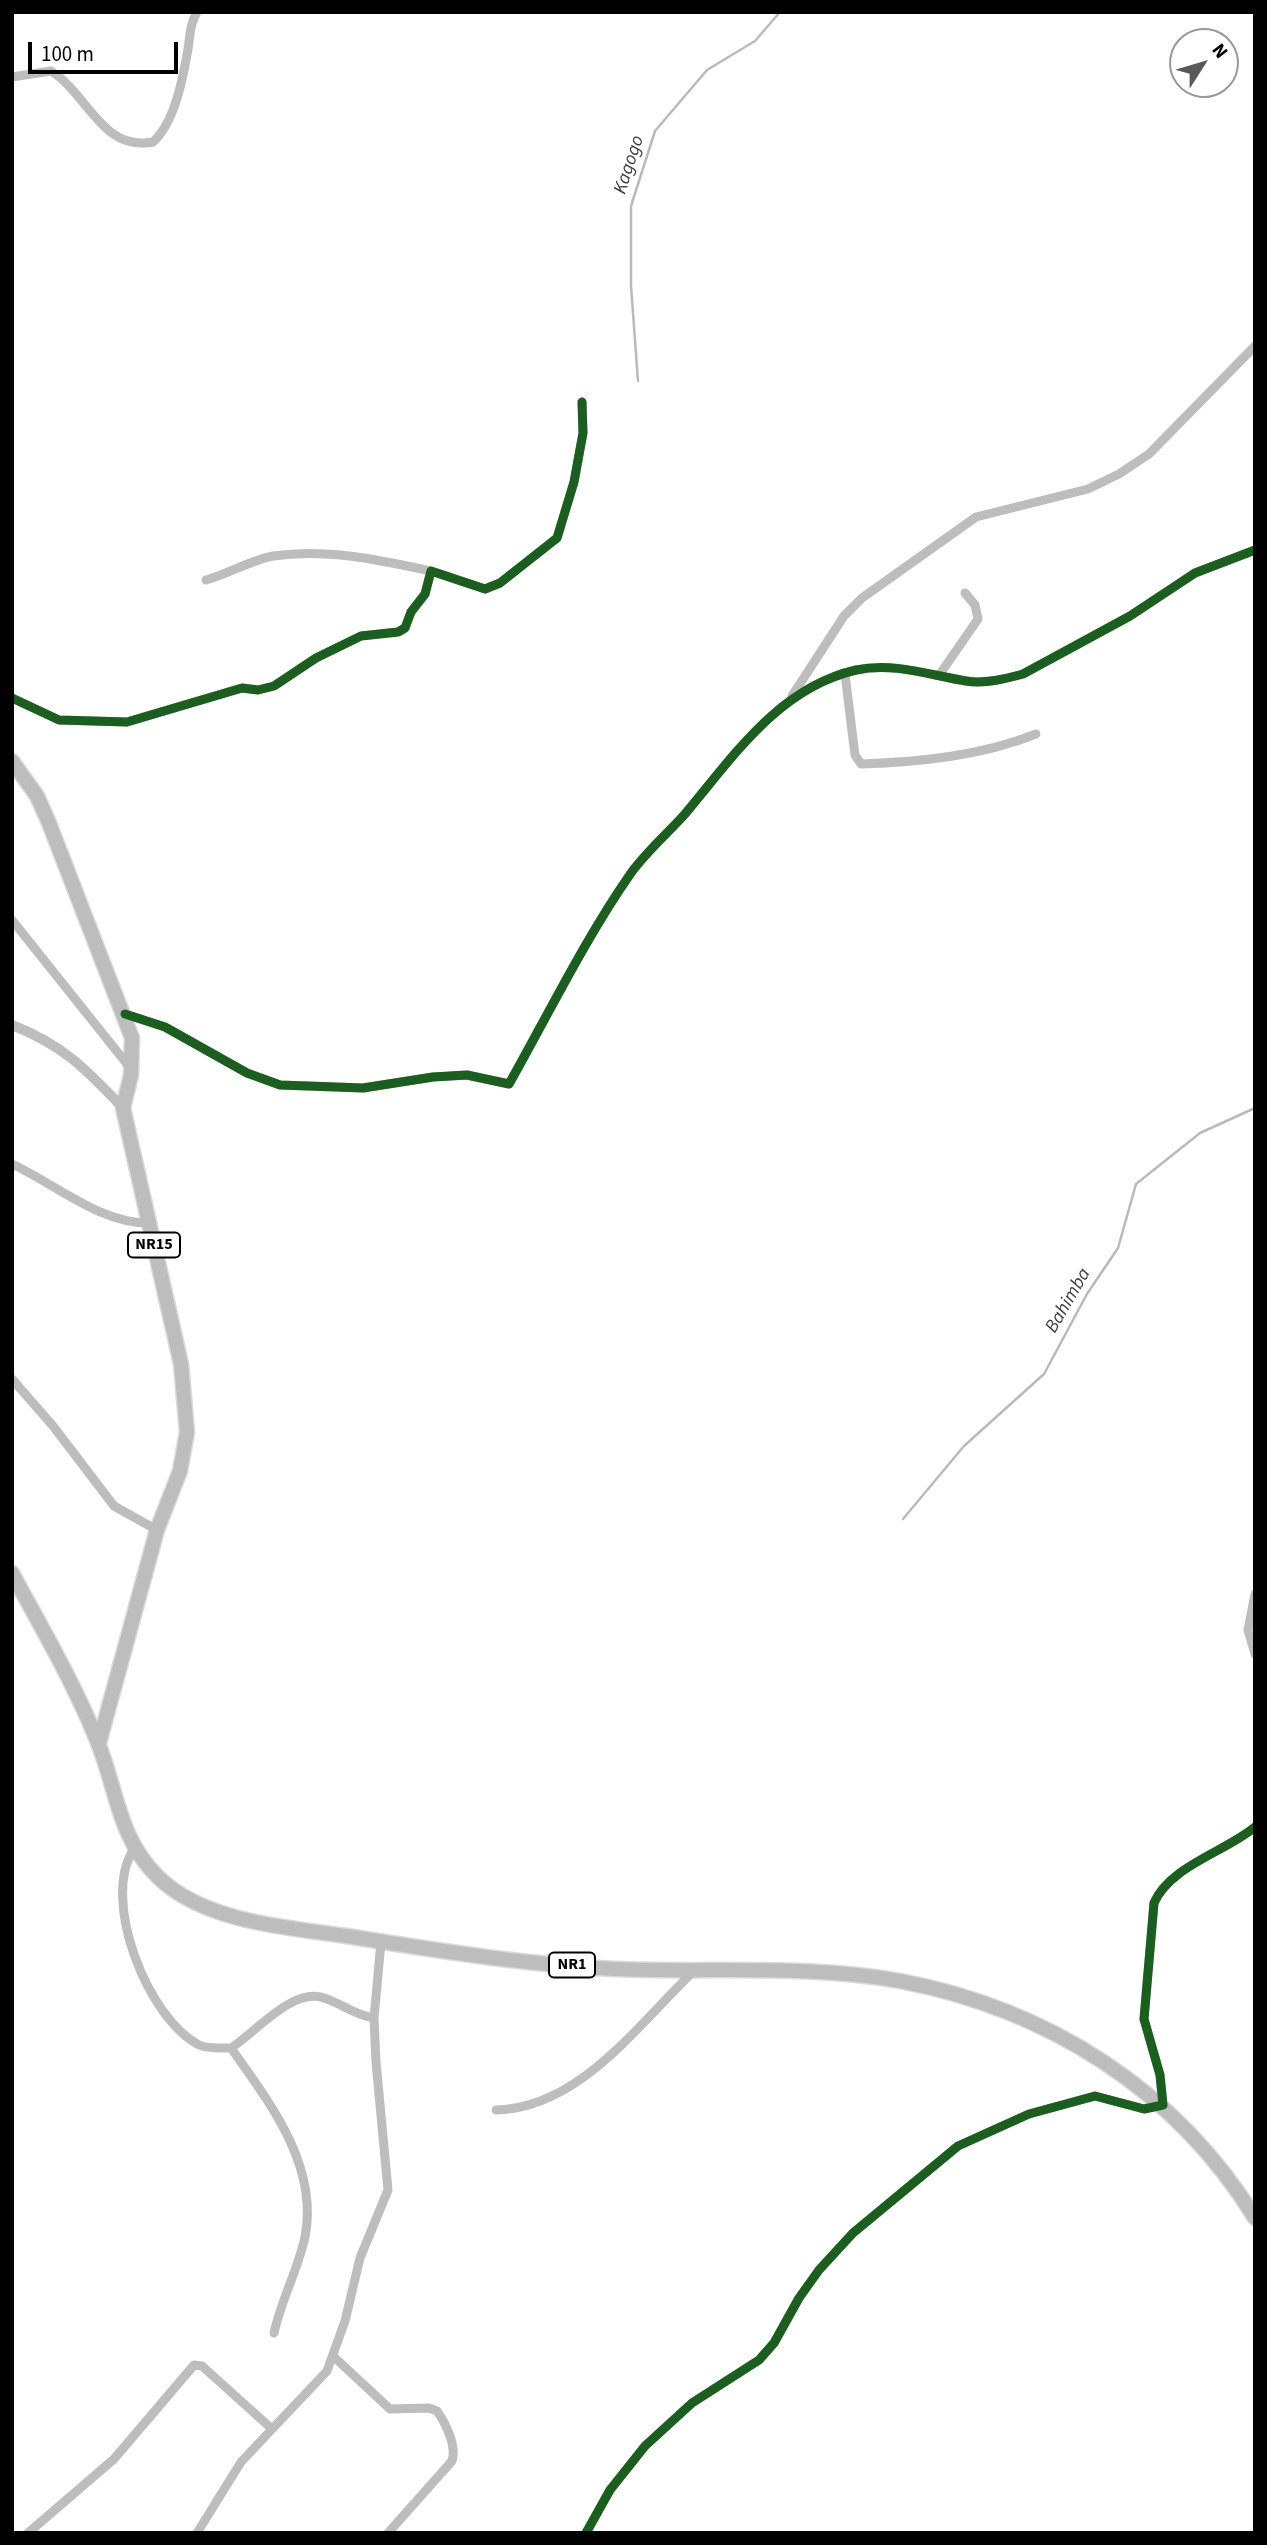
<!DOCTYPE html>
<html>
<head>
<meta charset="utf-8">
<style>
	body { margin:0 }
	#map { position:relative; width:1267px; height:2545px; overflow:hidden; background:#fff; font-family:"Source Sans 3",sans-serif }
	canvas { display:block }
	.frame { position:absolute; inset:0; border:14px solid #000; pointer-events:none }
	.north { position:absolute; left:1169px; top:28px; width:70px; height:70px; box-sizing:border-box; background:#fff; border:2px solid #999; border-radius:50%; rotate:53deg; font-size:19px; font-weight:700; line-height:28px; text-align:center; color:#000 }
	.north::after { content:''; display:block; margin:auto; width:24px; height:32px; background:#595959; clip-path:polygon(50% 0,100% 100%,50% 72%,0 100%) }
	.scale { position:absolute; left:28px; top:42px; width:150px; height:32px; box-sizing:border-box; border:4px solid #000; border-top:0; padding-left:9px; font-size:21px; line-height:24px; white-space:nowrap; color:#000; -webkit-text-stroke:5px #fff; paint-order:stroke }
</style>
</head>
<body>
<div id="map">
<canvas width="1267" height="2545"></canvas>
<div class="frame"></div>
<div class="north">N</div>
<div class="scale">100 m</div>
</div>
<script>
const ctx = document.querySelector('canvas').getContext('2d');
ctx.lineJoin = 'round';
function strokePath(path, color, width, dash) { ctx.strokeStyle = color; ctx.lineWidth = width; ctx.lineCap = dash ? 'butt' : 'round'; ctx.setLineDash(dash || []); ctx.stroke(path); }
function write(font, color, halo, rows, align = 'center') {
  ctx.font = font + ' "Source Sans 3",sans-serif'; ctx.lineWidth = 5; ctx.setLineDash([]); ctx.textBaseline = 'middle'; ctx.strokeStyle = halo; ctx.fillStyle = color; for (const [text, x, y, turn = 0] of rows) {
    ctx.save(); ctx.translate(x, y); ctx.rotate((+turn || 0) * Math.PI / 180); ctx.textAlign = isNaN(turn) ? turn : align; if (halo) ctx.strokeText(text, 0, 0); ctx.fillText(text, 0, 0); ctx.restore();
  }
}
const stream = new Path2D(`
	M638 381 631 286V206L655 131 707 70 755 41 780 12
	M903 1519 964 1446 1044 1374 1087 1294 1118 1248 1136 1184 1200 1133 1255 1108`);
const minor = new Path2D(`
	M12 77 51 71C88 94 102 152 153 142 175 122 183 78 188 49 190 36 190 24 197 12
	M206 580C228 574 251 560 273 556 326 548 380 560 431 571
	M845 674 855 755 861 764C919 762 981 756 1036 734
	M940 674 978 619 975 605 965 593
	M792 696 844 616 862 598 976 517 1088 489 1119 474 1149 454 1255 346
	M12 698 59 720 127 722 242 688 258 690 274 686 316 658 361 636 398 632 405 628 411 612 425 594 431 571 485 589 500 583 557 538 574 482 583 433 582 402
	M12 920 131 1069
	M125 1014 165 1027 247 1073 280 1085 363 1088 433 1077 467 1075 509 1084C549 1013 585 939 631 873 647 851 667 834 685 814 733 757 778 688 856 670 894 662 929 675 966 681 985 684 1005 679 1023 674L1130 616 1195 573 1255 550
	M12 1164C57 1185 99 1223 149 1223
	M12 1379 53 1426 114 1506 157 1530
	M1255 1594 1248 1630 1255 1654
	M134 1849C100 1899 148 2019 199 2045 208 2049 221 2048 231 2048 256 2032 293 1987 324 1998 343 2004 354 2015 374 2018
	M231 2048C270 2103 319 2166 305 2237 298 2270 281 2300 274 2333
	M496 2110C580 2108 638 2024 694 1971
	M334 2357 390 2409 429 2408 437 2411C446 2424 457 2446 452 2461L388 2533
	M28 2533 114 2459 194 2365 202 2366 272 2429
	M197 2533 241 2462 327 2371 345 2321 360 2258 388 2190 376 2062 374 2018 381 1942
	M586 2533 610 2490 645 2446 692 2403 759 2360 774 2343 799 2298 819 2270 853 2233 958 2146 1029 2114 1095 2096 1144 2109 1163 2105 1160 2075 1144 2019 1154 1903C1170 1866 1225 1852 1255 1827`);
const tertiary = new Path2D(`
	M12 1025C63 1045 86 1069 123 1108`);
const trunk = new Path2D(`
	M12 761 37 796 49 823 132 1038 131 1075 123 1108 181 1364 187 1432 180 1471 157 1530 99 1743
	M12 1573C41 1627 73 1681 96 1738 117 1787 117 1837 158 1877 204 1922 285 1927 346 1936 435 1950 525 1965 615 1969 708 1973 807 1964 900 1981 1048 2009 1176 2090 1255 2218`);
const cycleway = new Path2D(`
	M12 698 59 720 127 722 242 688 258 690 274 686 316 658 361 636 398 632 405 628 411 612 425 594 431 571 485 589 500 583 557 538 574 482 583 433 582 402
	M125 1014 165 1027 247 1073 280 1085 363 1088 433 1077 467 1075 509 1084C549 1013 585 939 631 873 647 851 667 834 685 814 733 757 778 688 856 670 894 662 929 675 966 681 985 684 1005 679 1023 674L1130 616 1195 573 1255 550
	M586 2533 610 2490 645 2446 692 2403 759 2360 774 2343 799 2298 819 2270 853 2233 958 2146 1029 2114 1095 2096 1144 2109 1163 2105 1160 2075 1144 2019 1154 1903C1170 1866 1225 1852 1255 1827`);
const shields = [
	[154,1245,52],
	[572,1965,46]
];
const shieldNames = [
	["NR15",154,1245],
	["NR1",572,1965]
];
const waterNames = [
	["Kagogo",630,165,-72],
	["Bahimba",1069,1301,-60]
];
strokePath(stream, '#bababa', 2.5);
strokePath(trunk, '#dbdbdb', 17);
strokePath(minor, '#bdbdbd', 9);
strokePath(tertiary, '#bdbdbd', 10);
strokePath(trunk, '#bdbdbd', 14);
strokePath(cycleway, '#1b5e20', 9);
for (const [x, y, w] of shields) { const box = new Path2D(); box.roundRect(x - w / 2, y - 12.5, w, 25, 5); ctx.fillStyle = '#fff'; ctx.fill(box); strokePath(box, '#000', 2); }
write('bold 16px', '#000', null, shieldNames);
write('italic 19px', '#3d3d3d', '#fff', waterNames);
</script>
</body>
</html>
